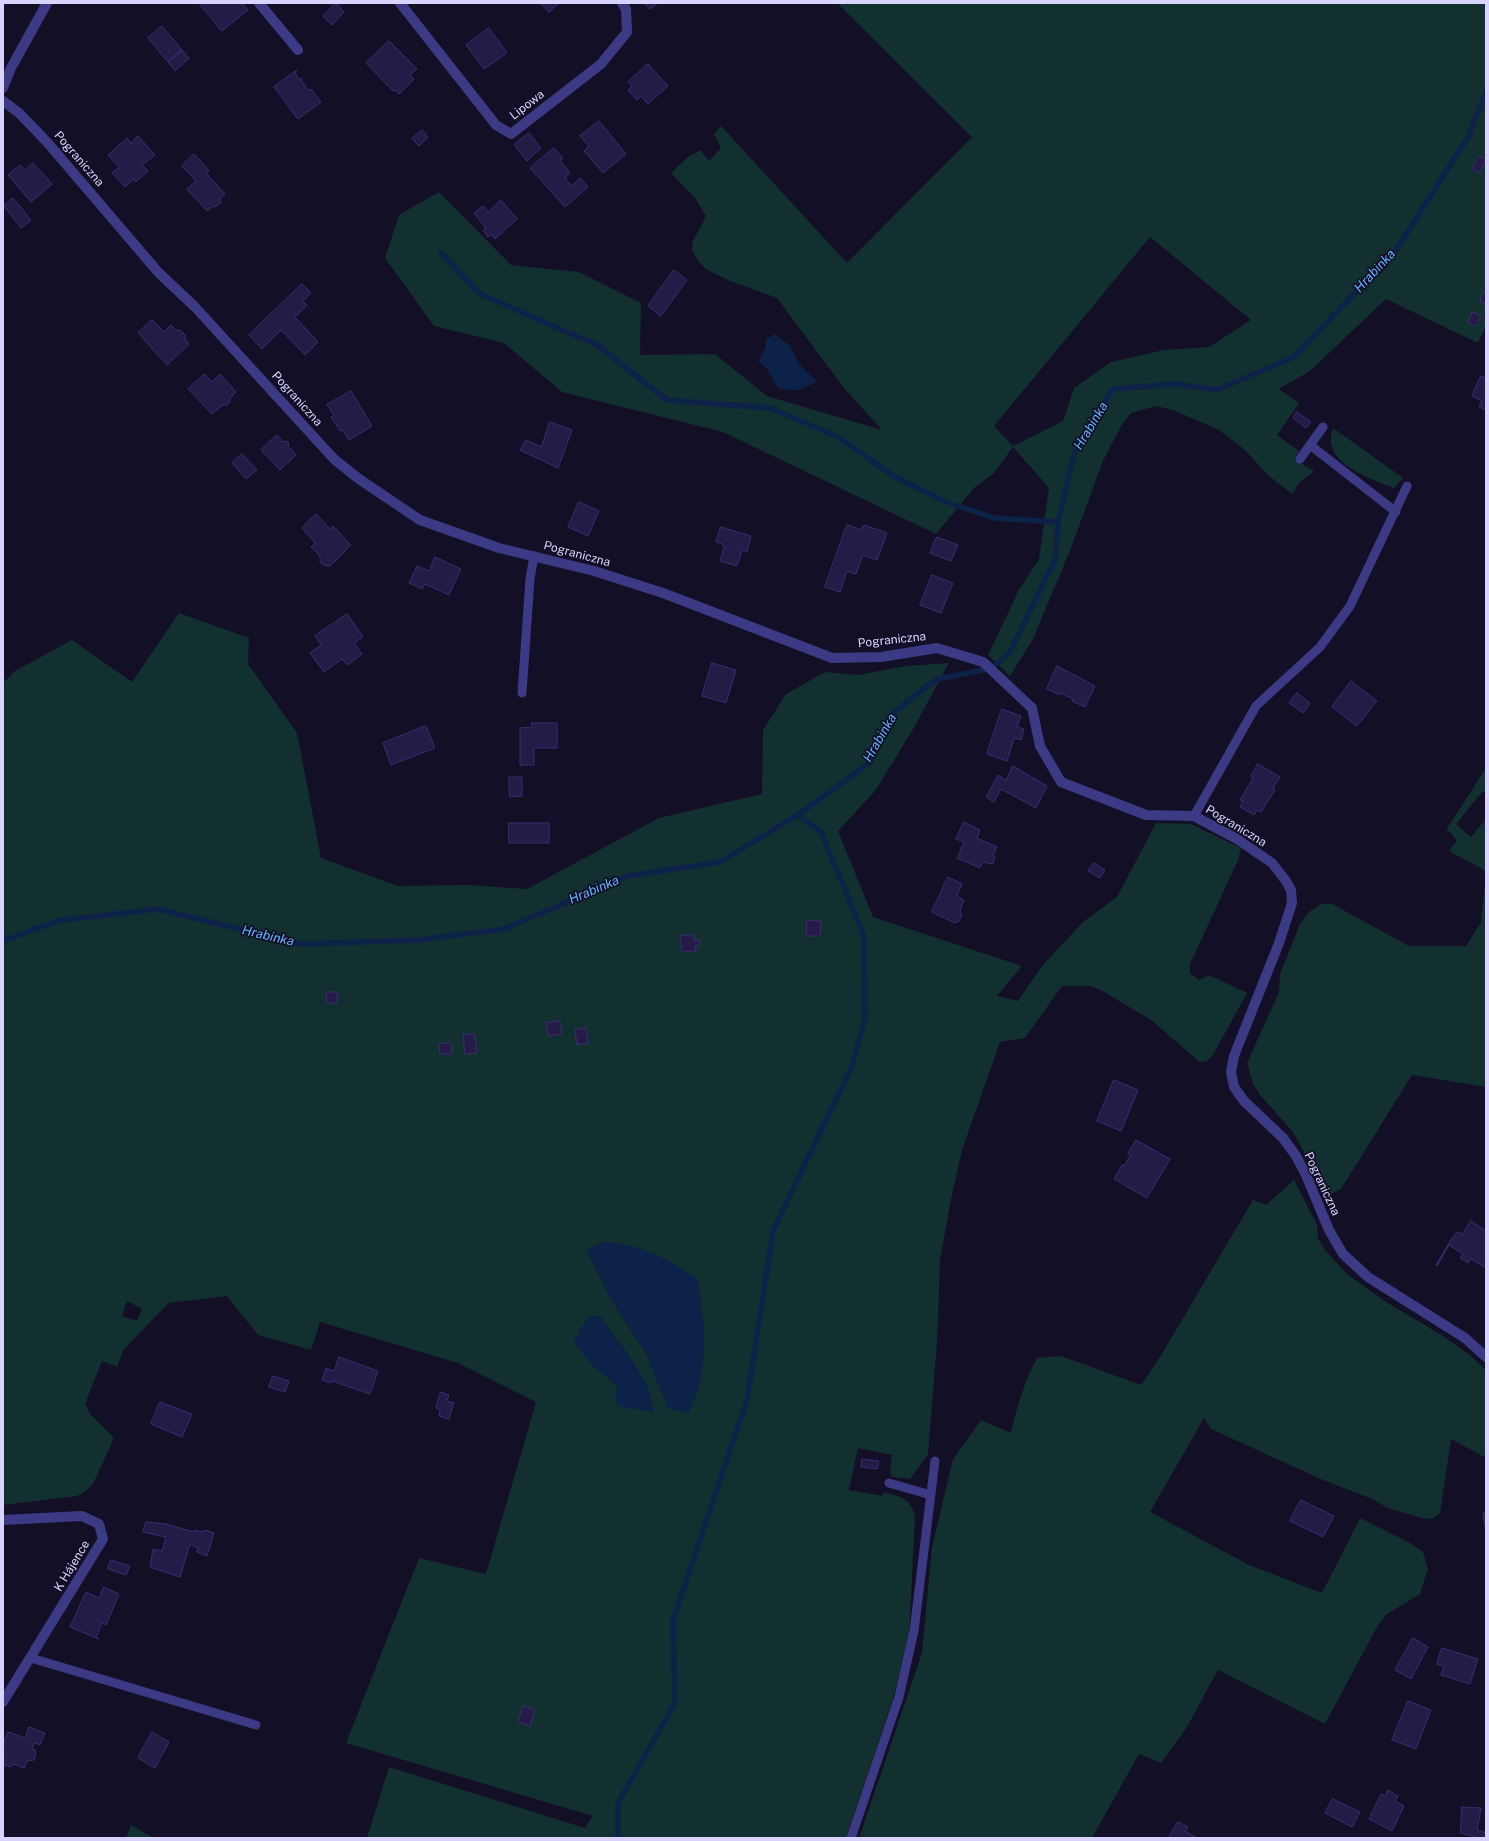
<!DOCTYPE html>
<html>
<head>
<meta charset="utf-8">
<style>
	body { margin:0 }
	#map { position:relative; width:1489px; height:1841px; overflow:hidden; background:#130f26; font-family:"Public Sans",sans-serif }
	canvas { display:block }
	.frame { position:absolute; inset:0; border:4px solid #d9d4ff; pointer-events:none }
</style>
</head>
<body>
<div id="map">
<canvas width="1489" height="1841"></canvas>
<div class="frame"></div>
</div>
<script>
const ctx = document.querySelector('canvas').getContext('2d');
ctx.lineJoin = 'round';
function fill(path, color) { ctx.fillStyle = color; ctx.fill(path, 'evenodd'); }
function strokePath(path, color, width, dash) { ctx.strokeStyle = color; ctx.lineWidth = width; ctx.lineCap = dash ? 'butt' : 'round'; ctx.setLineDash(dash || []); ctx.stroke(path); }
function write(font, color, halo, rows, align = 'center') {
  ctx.font = font + ' "Public Sans",sans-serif'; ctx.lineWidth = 3.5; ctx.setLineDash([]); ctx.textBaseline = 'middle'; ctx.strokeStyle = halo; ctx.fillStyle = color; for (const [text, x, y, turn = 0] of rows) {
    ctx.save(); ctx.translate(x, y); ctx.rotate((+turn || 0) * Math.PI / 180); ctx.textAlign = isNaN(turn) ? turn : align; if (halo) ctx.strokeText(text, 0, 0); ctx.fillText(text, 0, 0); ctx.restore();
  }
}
const green = new Path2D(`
	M837 3H1486V326L1478 343 1386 299 1310 371 1279 389 1299 403 1277 435 1299 451 1294 459 1314 471 1300 482 1292 494 1268 475 1245 450 1219 430 1173 410 1156 406 1131 413 1121 426 1103 461 1069 553 1033 639 1010 676 988 655 1019 590 1039 559 1049 488 1013 447 994 473 975 487 936 534 723 432 562 392 504 343 434 326 385 258 399 215 439 192 511 265 579 272 641 303 640 355 715 354 767 396 882 430 844 388 777 298 730 281 706 269 699 262 692 251 693 241 706 216 695 198 671 173 688 157 700 150 709 161 721 148 714 134 721 126 847 263 972 137ZM1150 237 1251 320 1209 347 1164 350 1111 362 1074 388 1063 421 1013 446 994 426Z
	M1333 428 1403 478 1394 488C1369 478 1320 463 1333 428Z
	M179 613 249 638 248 664 297 733 321 858 398 886 468 885 527 889 659 818 762 794 763 730 786 694 825 672 858 675 906 666 949 663 912 731 875 791 838 831 873 917 1022 966 997 996 1018 1001 1042 966 1083 922 1117 897 1156 823 1191 824 1241 848 1238 860 1190 964V973L1199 980 1209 975 1247 993 1213 1055 1207 1061 1200 1062 1151 1020 1104 992 1091 986H1062L1025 1038 1000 1042 962 1150 951 1199 940 1261 937 1342 928 1454 910 1479 892 1477 890 1472 892 1455 858 1448 849 1490 882 1496 884 1492C901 1497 910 1498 915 1516L909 1638 894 1696 846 1838H367L389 1767 585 1828 593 1816 346 1743 419 1558 486 1574 536 1402 458 1363 320 1322 311 1350 258 1335 227 1296 169 1303 124 1349 117 1367 102 1361 85 1404 91 1415 114 1438 93 1484 85 1492 77 1496 3 1505V683L15 671 72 640 132 682ZM606 1241 668 1409 648 1357 610 1297 587 1251ZM127 1301 142 1309 137 1321 122 1316ZM600 1316 629 1356 647 1386 616 1399 618 1387Z
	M1486 768V793L1483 791 1456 824 1471 837 1486 819V871L1449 851 1457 841 1451 833 1446 830Z
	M1486 874V1087L1412 1075 1341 1189 1331 1194 1323 1187 1293 1132 1261 1096 1253 1084 1247 1063 1279 992 1280 974 1300 924 1309 912 1321 904H1332L1409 946H1466L1481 922Z
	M1294 1180 1317 1225 1318 1238 1325 1250 1347 1274 1383 1300 1443 1336 1471 1356 1486 1370V1458L1451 1439 1440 1513 1434 1518 1425 1519 1388 1508 1370 1498 1323 1480 1211 1429 1204 1418 1150 1512 1249 1565 1322 1593 1360 1518 1410 1543 1423 1552 1428 1569 1420 1594 1387 1614 1378 1625 1325 1724 1218 1670 1187 1727 1161 1763 1139 1754 1092 1838H859L922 1653 932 1547 953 1459 981 1420 1011 1433C1017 1406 1024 1382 1037 1358L1061 1356 1141 1385 1160 1357 1253 1200 1266 1205Z
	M131 1825 154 1838H126Z`);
const water = new Path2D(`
	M775 334 790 346 799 364 817 382 796 391 778 388 767 369 758 361 766 347V339Z
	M606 1241 640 1248 671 1262 697 1278C703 1312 708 1347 700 1382 698 1392 692 1403 689 1413L668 1409 648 1357 610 1297 587 1250Z
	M590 1316H600L629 1356 648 1386 654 1412 617 1406 616 1399 617 1386 594 1367 574 1343 581 1328Z`);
const stream = new Path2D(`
	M441 253 480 294 597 345 667 400 770 408 838 437 895 477 951 504 995 518 1058 522
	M3 941 57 921 157 909 303 944 419 940 504 929 627 876 720 862 798 815 869 763 893 713 935 680 992 668 1010 652 1055 560 1058 522 1075 451 1113 389 1175 384 1217 390 1294 357 1396 250 1468 137 1486 92
	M618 1838V1803L675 1703 673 1620 747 1400 773 1231 852 1066 865 1019 864 936 821 832 798 815`);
const building = new Path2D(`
	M199 3H242L248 10 222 31Z
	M336 3 344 12 332 25 323 16Z
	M541 3H559L549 12Z
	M645 3H658L650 9Z
	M162 26 182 50 168 62 148 38Z
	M489 28 507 53 484 69 466 45Z
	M389 41 417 69 410 75 414 79 399 94 395 90 393 91 366 63Z
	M182 50 189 58 175 71 168 62Z
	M648 64 668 86 648 104 641 96 637 100 628 90 632 86 628 82Z
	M297 70 295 73 300 80 303 78 301 80 309 91 311 89 321 102 298 119 274 87Z
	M599 121 626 154 603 173 584 151 589 146 580 136Z
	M422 130 428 137 419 146 412 139Z
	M529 133 541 148 527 161 514 145Z
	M138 136 155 155 142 165 148 171 136 182 134 179 125 187 112 173 119 167 108 155 127 138 131 143Z
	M554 148 563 158 560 160 570 173 565 178 572 186 580 178 588 187 565 207 530 168Z
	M194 154 209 170 206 173 225 194 220 199V203L217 206 212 207 207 211 187 189 196 181 182 166Z
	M1479 156 1486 159 1480 173 1472 169Z
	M33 163 52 184 31 202 8 175 20 165 25 170Z
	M13 198 31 220 21 228 4 206Z
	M501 200 517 219 495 239 491 234 488 237 483 230 486 228 474 213 483 206 488 212Z
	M674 270 687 280 661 316 648 306Z
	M302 284 311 293 303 301 307 305 295 317 318 342 305 355 281 330 262 349 249 335Z
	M1484 291 1486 292V304L1480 301Z
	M1472 312 1481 316 1476 326 1468 323Z
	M152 320 164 332 171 325 176 330H180L185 335V339L189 344 167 365 138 333Z
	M205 374 212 382 220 374 236 392 230 398V402L227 405H223L212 414 188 389Z
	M1481 376 1486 378V410L1479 407 1482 401 1472 396Z
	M351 391 372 426 349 440 343 430 340 431 331 417 334 415 327 405Z
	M1297 412 1311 422 1306 428 1293 418Z
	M550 422 572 430 558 468 520 450 526 440 541 447Z
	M277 435 283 442 286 441 289 443 288 446 296 455 280 470 261 450Z
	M242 454 257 470 246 479 232 463Z
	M579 502 599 511 588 536 568 527Z
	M316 514 330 529 333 526 351 545 330 566H325L320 562V556L311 547 315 543 302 528Z
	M847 525 862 530 864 525 887 533 877 560 863 555 856 574 847 571 840 592 825 587Z
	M721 527 751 536 747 552 742 550 737 566 720 561 724 547 722 544 716 542Z
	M937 537 958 545 951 561 930 553Z
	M435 557 461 569 449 595 425 584 422 589 409 583 417 566 429 571Z
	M932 575 953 583 941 613 920 605Z
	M347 614 363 637 354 643 362 654 347 665 342 659 324 672 310 653 321 645 315 636Z
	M712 663 736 670 726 703 702 696Z
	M1057 666 1095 686 1085 707 1072 701 1073 699 1060 693 1059 695 1047 689Z
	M1351 681 1377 701 1357 726 1332 707Z
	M1297 693 1310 703 1303 713 1289 703Z
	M1002 709 1021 716 1017 727 1024 729 1021 740 1014 738 1007 761 987 754Z
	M532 723H557V748H534V765H520V728L532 727Z
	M426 726 435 748 391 765 383 743Z
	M1258 764 1280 777 1273 788 1275 790 1261 812 1257 810 1254 815 1240 807 1243 801 1240 800 1253 778 1251 777Z
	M1013 766 1047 786 1036 808 1001 789 994 802 986 797 998 775 1006 780Z
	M509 777H522V796L510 797Z
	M964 822 980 830 977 838 997 847 993 855 995 858 993 863 988 864 983 861 980 868 957 858 964 842 956 839Z
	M509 823H549V843H509Z
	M1094 863 1105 870 1100 878 1088 871Z
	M948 877 962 884 957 896 964 900 960 910 962 915 959 921 955 923 932 912Z
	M807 920 821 921 820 936H807Z
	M694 935V941L699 940 700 945H695L696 951 682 952 680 936Z
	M327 992H337V1003H327Z
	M560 1021 562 1034 548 1036 546 1023Z
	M586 1028 588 1043 577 1045 575 1030Z
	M474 1034 477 1053 465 1054 463 1035Z
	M451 1043 452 1054H440L439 1044Z
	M1114 1080 1138 1090 1121 1131 1097 1121Z
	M1136 1140 1170 1159 1147 1198 1114 1179 1122 1165 1124 1166 1131 1155 1128 1154Z
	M1471 1221 1486 1231V1268L1471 1259 1468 1263 1460 1258 1463 1254 1449 1245 1437 1266 1436 1265 1452 1238 1457 1232 1462 1234Z
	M339 1357 378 1371 370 1394 332 1381 331 1383 322 1380 326 1368 334 1371Z
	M273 1376 289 1381 285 1392 269 1387Z
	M441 1392 449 1395 447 1401 454 1403 449 1419 439 1416 440 1410 436 1408Z
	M160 1402 192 1414 182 1437 151 1424Z
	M862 1459 879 1461 877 1469 861 1467Z
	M1301 1500 1334 1516 1323 1537 1290 1521Z
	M1486 1512V1527H1485L1483 1513Z
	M146 1522 166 1524 194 1532 195 1530 204 1532 205 1530 214 1533 207 1556 197 1552 198 1548 190 1544 180 1577 150 1567 153 1549 162 1551 166 1537 143 1532Z
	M111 1560 130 1566 126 1575 108 1569Z
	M104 1587 119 1594 106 1625 102 1623 96 1637 99 1639 70 1627 86 1592 99 1598Z
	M1413 1638 1428 1647 1411 1679 1395 1670Z
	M1442 1648 1478 1659 1470 1684 1441 1675 1444 1666 1437 1664Z
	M1408 1701 1431 1710 1416 1749 1392 1740Z
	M524 1706 535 1710 530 1726 518 1722Z
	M29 1727 45 1733 40 1745 34 1743 32 1749 35 1750 36 1754 34 1760 27 1761 24 1768 13 1764 10 1767 4 1765 3 1739 5 1740 8 1732 25 1738Z
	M152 1732 169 1742 155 1768 138 1758Z
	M1388 1790 1398 1796 1395 1801 1404 1806 1392 1831 1369 1819 1381 1794 1385 1796Z
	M1333 1799 1360 1812 1352 1827 1325 1813Z
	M1462 1807 1481 1808 1477 1830 1486 1833V1838H1474L1475 1837 1461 1833Z
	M1178 1822 1188 1827 1185 1831 1197 1838H1171L1169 1837Z`);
const lane = new Path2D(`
	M1310 445 1396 512
	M1300 459 1323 427
	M522 693 530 579 534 556
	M1194 816 1256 706 1320 647 1350 606 1407 486
	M889 1483 931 1495
	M31 1658 256 1725
	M851 1838 899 1697 914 1631 935 1461`);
const street = new Path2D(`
	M259 3 298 50
	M400 3 496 125 511 134 601 64 627 32 626 9 622 3
	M3 88 11 68 47 3
	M3 101 19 113 47 142 158 272 195 307 334 459 359 479 420 520 499 548 594 571 663 593 832 658 881 657 937 648 983 662 1032 708 1040 746 1061 782 1146 815 1194 816 1237 839 1272 863 1286 881 1291 890 1292 903 1279 943 1234 1056 1231 1072 1234 1087 1244 1101 1283 1138 1296 1156 1306 1175 1329 1230 1343 1254 1368 1277 1465 1338 1486 1357
	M3 1520 82 1516 99 1524 103 1539 3 1702`);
const streetNames = [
	["Lipowa",527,105,-38],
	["Pograniczna",79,159,49],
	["Pograniczna",297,399,48],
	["Pograniczna",577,554,15],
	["Pograniczna",892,640,-6],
	["Pograniczna",1236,826,31],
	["Pograniczna",1322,1184,65],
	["K Hájence",72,1566,-59]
];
const waterNames = [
	["Hrabinka",1375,271,-47],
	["Hrabinka",1091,426,-59],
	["Hrabinka",880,738,-60],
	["Hrabinka",594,890,-23],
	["Hrabinka",268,936,13]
];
fill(green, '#12302f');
fill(water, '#0c2248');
strokePath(stream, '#0c2248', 5.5);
fill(building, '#241b47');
strokePath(building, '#3b2d73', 1);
strokePath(lane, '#3d3a85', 9);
strokePath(street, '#3d3a85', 10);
write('12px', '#d9d4ff', '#130f26', streetNames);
write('italic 13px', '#62b6ff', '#130f26', waterNames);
</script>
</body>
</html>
